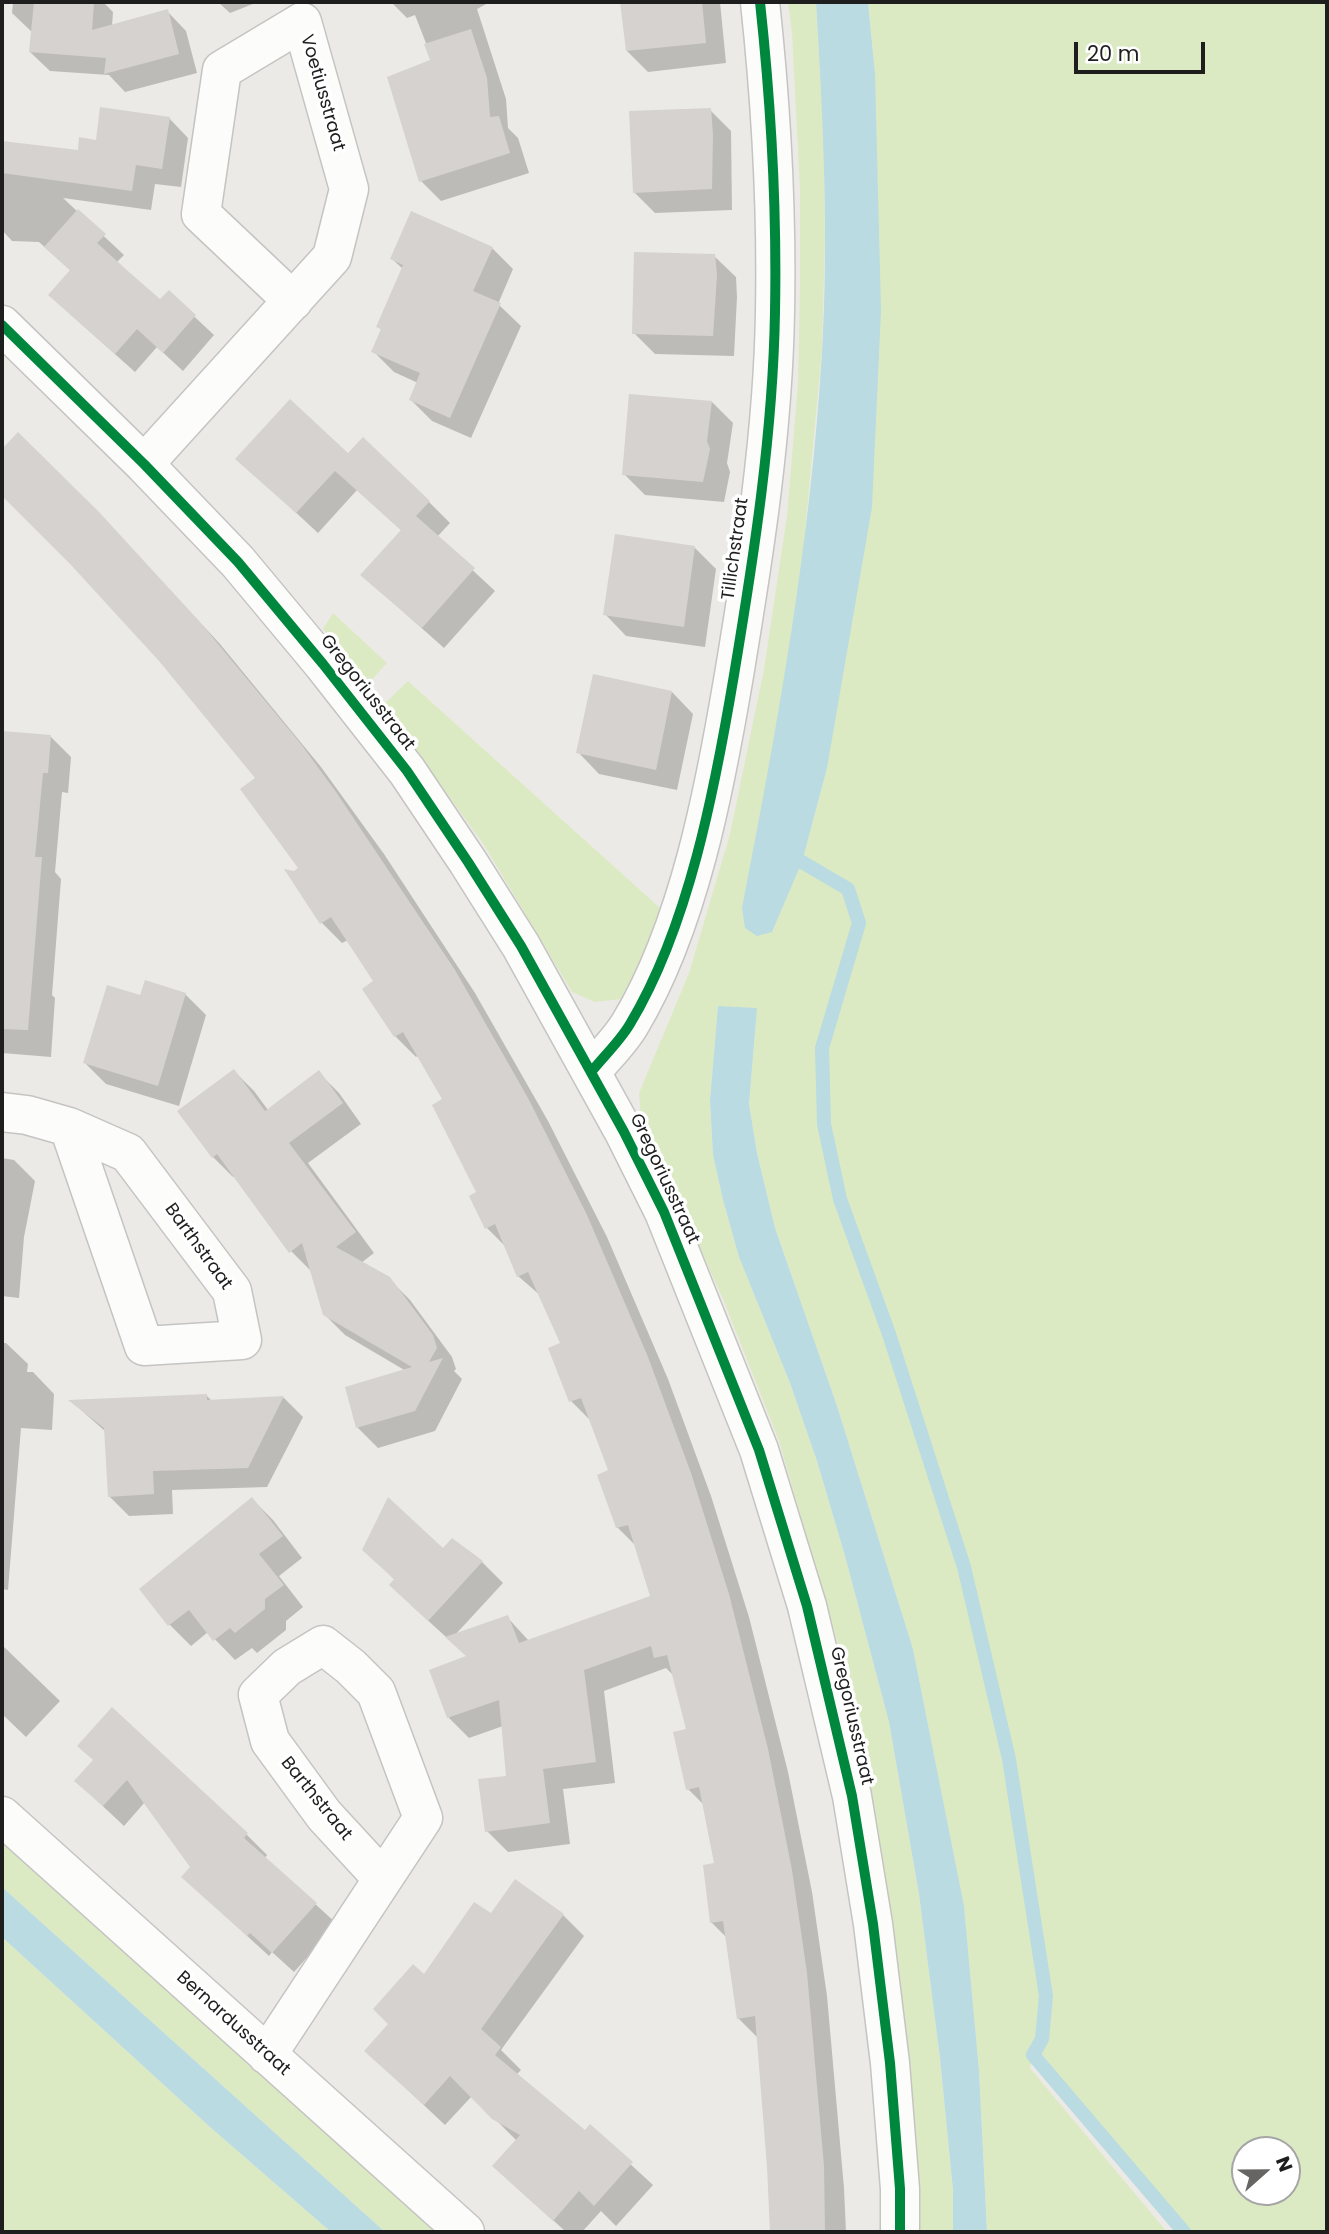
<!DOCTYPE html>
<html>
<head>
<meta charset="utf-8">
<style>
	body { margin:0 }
	#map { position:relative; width:1329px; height:2234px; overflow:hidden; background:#eceae7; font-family:Poppins,sans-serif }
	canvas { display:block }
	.frame { position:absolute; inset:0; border:4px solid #1e1e1e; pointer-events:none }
	.north { position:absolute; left:1231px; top:2136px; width:70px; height:70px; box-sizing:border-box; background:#fff; border:2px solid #a5a5a5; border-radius:50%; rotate:69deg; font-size:19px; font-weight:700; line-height:28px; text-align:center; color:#1e1e1e }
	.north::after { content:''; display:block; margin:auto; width:24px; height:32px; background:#666564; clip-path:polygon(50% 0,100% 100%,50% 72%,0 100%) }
	.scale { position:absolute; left:1074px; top:42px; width:131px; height:32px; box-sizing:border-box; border:4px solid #1e1e1e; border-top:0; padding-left:9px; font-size:21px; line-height:24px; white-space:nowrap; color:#1e1e1e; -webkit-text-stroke:5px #fff; paint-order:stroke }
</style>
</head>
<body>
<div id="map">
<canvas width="1329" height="2234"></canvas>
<div class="frame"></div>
<div class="north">N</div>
<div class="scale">20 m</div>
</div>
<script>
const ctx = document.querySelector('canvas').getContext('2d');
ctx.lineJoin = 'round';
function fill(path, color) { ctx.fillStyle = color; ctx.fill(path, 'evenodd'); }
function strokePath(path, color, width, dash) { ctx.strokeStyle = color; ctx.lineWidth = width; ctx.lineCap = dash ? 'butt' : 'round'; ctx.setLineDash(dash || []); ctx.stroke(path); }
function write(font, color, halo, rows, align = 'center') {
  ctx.font = font + ' Poppins,sans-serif'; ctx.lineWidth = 7; ctx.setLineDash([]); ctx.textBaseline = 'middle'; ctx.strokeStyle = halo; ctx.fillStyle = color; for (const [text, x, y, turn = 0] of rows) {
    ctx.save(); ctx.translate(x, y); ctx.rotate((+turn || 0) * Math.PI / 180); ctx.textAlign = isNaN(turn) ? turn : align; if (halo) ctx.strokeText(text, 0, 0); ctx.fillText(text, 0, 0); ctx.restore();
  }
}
const grass = new Path2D(`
	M788 2H816L824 129 825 238 822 351 803 554 778 721 772 932 802 862 827 768 875 74 868 2H1327V2232H1184L1033 2055 1030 2068 1167 2232H987L979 2071 964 1907 913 1649 837 1406 775 1228 757 1153 749 1104 757 1008 718 1007 710 1100 713 1155 723 1200 739 1257 790 1383 817 1461 845 1556 889 1722 919 1894 940 2058 953 2190V2232H920L901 1984 872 1808 842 1659 779 1441 723 1299 641 1120 639 1093 689 973 730 834 764 669 787 516 798 383 800 286V191L792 33ZM1245 2150H1287V2192H1245Z
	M333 613 387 663 368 684 323 629Z
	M408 681 668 915 629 998 595 1002 572 992 484 845 383 705Z
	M2 1841 439 2232H385L2 1887Z
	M2 1937 210 2127 331 2232H2Z`);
const water = new Path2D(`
	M816 2H868L875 74 881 311 872 507 827 768 802 862 772 932 757 936 745 928 742 908C778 724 811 539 822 352 829 235 823 118 816 2Z
	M718 1006 757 1008 749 1104 757 1153 775 1228 837 1406 913 1649 964 1906 979 2071 987 2232H953V2190L940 2058 919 1894 889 1722 845 1556 817 1461 790 1383 739 1257 723 1200 713 1155 710 1100Z
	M2 1887 385 2232H331L210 2127 2 1937Z`);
const shadow = new Path2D(`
	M13 2H103L113 12 112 26 167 11 186 31 197 73 125 92 109 75 50 71 30 52 33 33 12 13Z
	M218 2H258L230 13Z
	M391 2H490L477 9 506 99 508 128 518 138 529 173 441 201 421 181 433 61 415 15 407 18Z
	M622 2H720L726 63 648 72 627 51Z
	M710 110 731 131 732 210 655 213 634 192Z
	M169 118 188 138 181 187 155 184 151 210 63 198 124 255 116 263 160 302 169 293 214 335 183 371 157 347 135 372 70 314 71 271 39 242 12 241 2 230V142L79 152 97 142Z
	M492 248 513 269 498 304 521 326 471 438 432 421 411 400 418 383 394 372 373 351 382 331 378 326 403 269 392 259Z
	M714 256 736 277 737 297 734 356 655 354 634 333Z
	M712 402 733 423 727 463 730 472 724 502 645 495 624 474Z
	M18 435 119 535 220 644 321 767 384 854 475 993 548 1121 607 1237 668 1379 711 1496 749 1617 788 1772 812 1892 827 1996 844 2188 846 2232H771L769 2166 758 2038 738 2018 727 1938 711 1922 716 1865 704 1805 688 1789V1730L674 1676 666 1668 604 1691 615 1783 563 1789 570 1844 508 1852 487 1831 508 1777 503 1726 469 1738 449 1718 431 1671 468 1657 412 1606 395 1580 364 1550H443L482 1562 503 1583 455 1635 507 1617 529 1641 652 1597 636 1546 617 1527 611 1471 592 1422 571 1401 562 1344 541 1296 518 1276 507 1248 487 1228 471 1197 479 1193 445 1100 419 1055 416 1057 395 1036 375 982 348 940 342 943 321 922 295 873 301 869 257 778 160 660 74 566 2 494V452Z
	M348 455 429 502 450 523 437 537 495 591 444 648 362 575 402 531 357 490 318 533 238 459Z
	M695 548 716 569 705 647 626 636 605 614Z
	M672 692 693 714 677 790 599 774 578 752Z
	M2 733 51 737 71 757 68 793 62 792 55 872 61 879 52 995 55 998 51 1057 2 1053Z
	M185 994 206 1015 179 1106 106 1084 85 1063 142 998Z
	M234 1071 254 1091 268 1110 319 1073 339 1093 361 1124 308 1163 374 1253 361 1263 389 1279 410 1300 452 1357 456 1369 454 1371 462 1379 435 1431 378 1448 358 1428 347 1388 406 1371 345 1335 324 1314 311 1271 291 1251 235 1176 233 1177 213 1157Z
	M2 1158 14 1160 35 1181 24 1237 19 1298 2 1296Z
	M2 1343H6L28 1364 27 1372H33L54 1394 52 1430 21 1428 8 1590 2 1589Z
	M206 1395 212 1401 284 1398 303 1417 267 1487 172 1490 173 1514 129 1516 109 1496 106 1432 72 1402Z
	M252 1499 273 1520 302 1558 279 1576 303 1607 286 1621V1630L257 1653 252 1648 235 1660 208 1632 191 1646 170 1625 141 1589Z
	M2 1645 60 1701 26 1737 2 1714Z
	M112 1709 247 1835 267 1855 265 1858 337 1924 294 1972 272 1952 269 1956 183 1877 192 1867 145 1802 124 1826 76 1781 94 1761Z
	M563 1915 584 1936 501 2050 521 2070 516 2075 585 2133 590 2127 653 2185 616 2226 601 2211 582 2232H566L494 2166 517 2141 472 2096 445 2125 366 2051 390 2024 424 1977 492 1916Z`);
const stream = new Path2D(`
	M802 862 848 889 859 923 822 1048 824 1124 840 1199 889 1334 964 1567 1009 1759 1046 1996 1042 2039 1033 2055 1184 2232`);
const building = new Path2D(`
	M34 2H94L92 30 168 9 179 54 104 74 106 58 29 52Z
	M620 2H702L706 43 626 51Z
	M471 29 487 78 490 117 499 116 510 153 419 182 387 77 430 60 424 44Z
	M100 107 170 117 162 169 136 165 132 191 2 173V141L78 150 79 137 96 140Z
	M711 108 713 135 712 189 633 193 629 111Z
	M78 209 106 234 97 243 129 272 160 299 169 290 196 315 163 353 137 329 115 354 48 295 70 270 44 247Z
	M411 211 493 247 473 291 501 303 450 418 409 400 420 373 371 352 381 329 376 327 403 265 390 259Z
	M634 252 715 254 717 275 713 336 632 334Z
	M629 394 712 401 707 441 710 449 703 482 622 475Z
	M290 399 348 453 363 437 430 501 416 516 475 568 422 628 360 575 401 530 335 471 296 513 235 459Z
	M18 432 99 512 199 621 301 744 336 792 455 970 528 1098 587 1215 648 1357 691 1473 729 1594 768 1749 792 1870 807 1973 824 2166 825 2232H770L767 2167 755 2016 737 2019 723 1921 710 1923 703 1865 714 1863 699 1787 686 1790 673 1732 686 1729 667 1655 654 1658 651 1646 584 1670 596 1762 543 1769 550 1823 485 1832 478 1779 506 1776 499 1700 447 1718 429 1670 466 1656 445 1637 508 1615 519 1643 650 1596 628 1525 616 1528 597 1475 608 1470 581 1398 569 1402 548 1348 560 1343 528 1272 517 1277 495 1224 485 1229 469 1196 476 1192 432 1105 442 1099 403 1032 394 1037 362 989 373 981 331 917 320 924 284 869 294 871 298 868 240 789 255 778 159 661 71 565 2 496V449Z
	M615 534 695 546 684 627 603 615Z
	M593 674 672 691 656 770 576 753Z
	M2 731 51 735 48 773H43L35 857H42L28 1030 2 1029Z
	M145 980 186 993 158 1086 83 1063 107 985 140 995Z
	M234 1069 265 1111 319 1070 343 1103 289 1143 356 1232 336 1247 390 1277 433 1335 437 1348 429 1362 443 1358 415 1411 356 1428 345 1387 412 1367 323 1315 302 1243 289 1253 217 1154 212 1158 177 1111Z
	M207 1394V1400L284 1396 248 1468 153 1471 154 1494 108 1497 104 1428 68 1400Z
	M252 1497 283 1536 259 1554 284 1585 265 1599V1609L235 1633 230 1628 213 1641 189 1610 168 1626 139 1589Z
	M388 1497 443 1548 452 1538 483 1561 428 1621 389 1585 394 1579 362 1550Z
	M112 1707 248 1833 244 1838 317 1903 272 1953 250 1933 247 1936 181 1877 190 1867 127 1780 103 1806 74 1781 93 1760 77 1746Z
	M515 1879 564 1914 481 2029 501 2047 495 2055 585 2130 590 2124 633 2162 594 2206 579 2191 553 2221 492 2166 520 2135 492 2119 450 2076 424 2105 364 2051 388 2024 373 2009 413 1964 424 1974 474 1902 491 1913Z`);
const minor = new Path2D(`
	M2 325 144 464 238 562 323 664 407 771 468 862 521 946 624 1132 664 1212 759 1450 807 1606 852 1796 873 1924 890 2063 900 2189V2232
	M144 464 332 257 349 189 302 22 222 70 201 214 293 301
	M592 1071C604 1056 620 1041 630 1024 689 926 715 788 734 675 754 555 773 434 775 312 777 209 771 104 760 2
	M2 1112 27 1115 69 1127 128 1153 232 1291 242 1340 144 1346 69 1127
	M2 1816 465 2232
	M267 2055 423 1818 376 1692 351 1667 323 1645 287 1667 258 1695 270 1741 324 1815 383 1879`);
const cycleway = new Path2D(`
	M2 325 144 464 238 562 323 664 407 771 468 862 521 946 624 1132 664 1212 759 1450 807 1606 852 1796 873 1924 890 2063 900 2189V2232
	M592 1071C604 1056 620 1041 630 1024 689 926 715 788 734 675 754 555 773 434 775 312 777 209 771 104 760 2`);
const streetNames = [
	["Voetiusstraat",322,93,74],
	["Tillichstraat",736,549,-82],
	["Gregoriusstraat",367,693,52],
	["Gregoriusstraat",664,1179,65],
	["Barthstraat",198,1247,54],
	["Gregoriusstraat",851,1716,77],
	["Barthstraat",316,1799,51],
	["Bernardusstraat",233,2024,42]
];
fill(grass, '#dceac4');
fill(water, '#b9dbe1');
fill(shadow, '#0003');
strokePath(stream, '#b9dbe1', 14);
fill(building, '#d5d2cf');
strokePath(minor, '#c5c4c3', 41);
strokePath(minor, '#fcfcfb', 38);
strokePath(cycleway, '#00873e', 10);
write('18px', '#1e1e1e', '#fff', streetNames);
</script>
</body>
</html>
